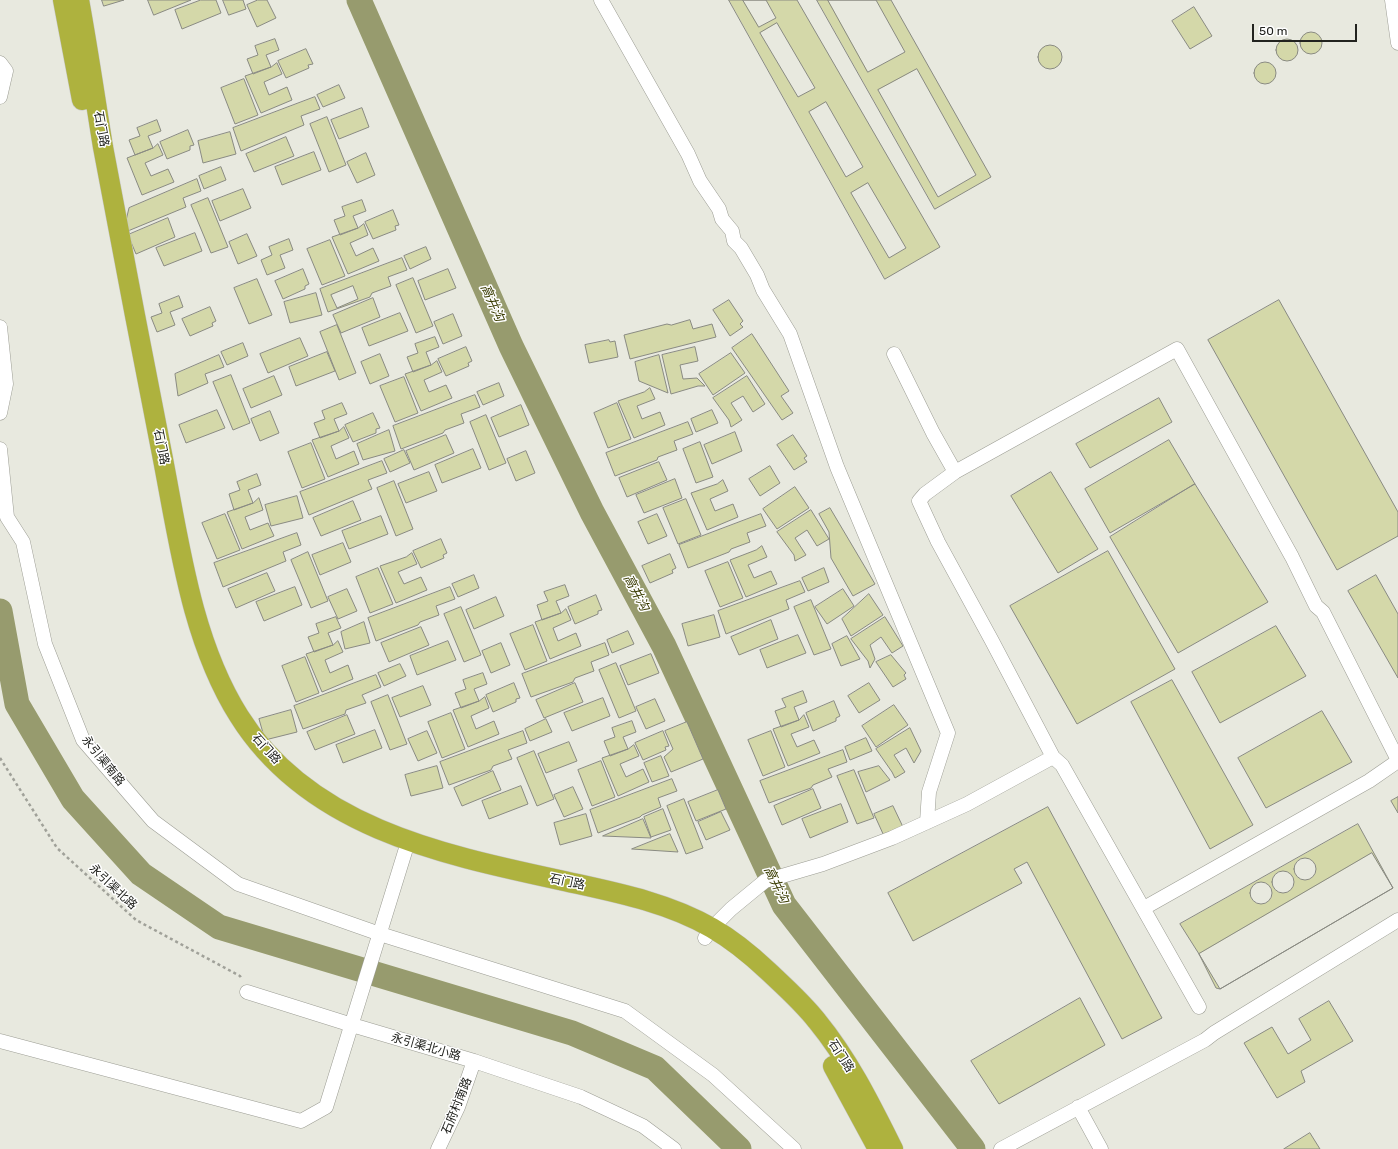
<!DOCTYPE html>
<html>
<head>
<meta charset="utf-8">
<style>
	body { margin:0 }
	#map { position:relative; width:1398px; height:1149px; overflow:hidden; background:#e8e9df; font-family:Rubik,sans-serif }
	canvas { display:block }
	.scale { position:absolute; left:1252px; top:24px; width:105px; height:18px; box-sizing:border-box; border:2px solid #22231f; border-top:0; padding-left:5px; font-size:12px; line-height:14px; white-space:nowrap; color:#22231f; -webkit-text-stroke:3px #fff; paint-order:stroke }
</style>
</head>
<body>
<div id="map">
<canvas width="1398" height="1149"></canvas>
<div class="scale">50 m</div>
</div>
<script>
const ctx = document.querySelector('canvas').getContext('2d');
ctx.lineJoin = 'round';
function strokePath(path, color, width, dash) { ctx.strokeStyle = color; ctx.lineWidth = width; ctx.lineCap = dash ? 'butt' : 'round'; ctx.setLineDash(dash || []); ctx.stroke(path); }
function fill(path, color) { ctx.fillStyle = color; ctx.fill(path, 'evenodd'); }
function write(font, color, halo, rows, align = 'center') {
  ctx.font = font + ' Rubik,"Noto Sans SC",sans-serif'; ctx.lineWidth = 3; ctx.setLineDash([]); ctx.textBaseline = 'middle'; ctx.strokeStyle = halo; ctx.fillStyle = color; for (const [text, x, y, turn = 0] of rows) {
    ctx.save(); ctx.translate(x, y); ctx.rotate((+turn || 0) * Math.PI / 180); ctx.textAlign = isNaN(turn) ? turn : align; if (halo) ctx.strokeText(text, 0, 0); ctx.fillText(text, 0, 0); ctx.restore();
  }
}
const river = new Path2D(`
	M359 0 511 346 592 512 664 646 784 905 973 1149
	M0 611 17 704 73 799 141 874 219 927 572 1033 655 1068 739 1149`);
const building = new Path2D(`
	M102 0H124L104 6Z
	M148 0H191L154 15Z
	M201 0H216L221 13 182 29 175 10Z
	M223 0H243L246 9 229 15Z
	M258 0H267L276 18 257 27 247 5Z
	M729 0H797L940 247 885 279Z
	M743 0H766L776 18 759 27Z
	M817 0H891L991 177 935 209Z
	M828 0H876L905 52 868 72Z
	M1194 7 1212 36 1190 49 1172 21Z
	M777 23 815 88 798 97 760 33Z
	M1300 43a11 11 0 1 1 22 0a11 11 0 1 1-22 0Z
	M1276 50a11 11 0 1 1 22 0a11 11 0 1 1-22 0Z
	M275 39 279 50 266 55 271 67 253 74 247 59 258 55 255 46Z
	M1038 57a12 12 0 1 1 24 0a12 12 0 1 1-24 0Z
	M306 49 313 64 308 65 309 68 286 78 278 61Z
	M1254 73a11 11 0 1 1 22 0a11 11 0 1 1-22 0Z
	M277 63 282 74 264 82 269 95 287 87 292 100 261 113 245 76 271 67Z
	M917 69 976 175 938 197 878 90Z
	M244 79 258 115 235 124 221 88Z
	M339 85 345 98 323 107 317 95Z
	M315 97 320 109 301 116 304 125 241 151 233 128Z
	M826 102 863 167 846 177 809 112Z
	M362 108 369 127 339 139 331 120Z
	M327 117 346 165 329 172 310 124Z
	M157 120 161 131 148 136 153 148 135 155 129 140 140 136 137 128Z
	M188 130 194 145 190 146V150L167 159 160 142Z
	M230 132 236 154 203 163 198 141Z
	M286 137 294 156 254 172 246 154Z
	M158 144 163 155 145 163 151 176 168 169 174 182 142 195 127 158 153 148Z
	M314 152 321 170 282 185 275 167Z
	M366 153 375 175 357 183 347 162Z
	M221 167 226 180 204 189 199 176Z
	M197 179 201 191 183 198 186 207 123 233 129 208Z
	M868 183 906 248 889 258 851 193Z
	M243 189 251 208 220 221 212 201Z
	M208 198 228 247 211 253 191 205Z
	M362 200 366 211 353 216 358 228 340 235 334 220 345 216 342 207Z
	M393 210 399 225 395 226 396 230 373 239 365 222Z
	M168 218 175 237 136 254 128 235Z
	M364 224 368 235 350 243 356 256 373 248 379 261 348 274 332 237 358 228Z
	M195 233 202 251 164 266 156 248Z
	M247 234 257 256 238 264 229 242Z
	M289 239 293 250 280 255 285 268 267 275 261 260 272 255 269 247Z
	M330 240 345 276 322 285 307 249Z
	M426 247 431 259 410 269 404 256Z
	M402 258 407 270 388 277 391 286 372 293 370 297 328 312 320 289Z
	M303 269 309 284 305 286V289L283 299 275 281Z
	M448 269 456 288 425 300 418 281Z
	M413 278 433 326 416 333 396 285Z
	M257 279 272 315 249 324 234 288Z
	M353 286 358 299 337 308 331 295Z
	M316 293 322 315 290 323 284 302Z
	M179 296 183 307 170 312 175 325 157 332 151 317 162 313 159 304Z
	M373 298 380 317 341 333 333 315Z
	M729 300 743 321 740 324 743 327 730 336 713 310Z
	M1279 300 1398 512V536L1337 570 1208 340Z
	M210 307 216 321 212 323 213 326 190 336 182 319Z
	M400 313 408 331 369 346 362 328Z
	M453 314 462 336 443 344 434 322Z
	M690 320 693 329 712 324 716 337 630 359 624 335 667 324 671 325Z
	M337 325 356 373 339 380 320 332Z
	M752 334 789 391 781 396 793 413 782 420 732 348Z
	M435 337 439 347 426 352 431 365 413 372 407 357 418 353 415 344Z
	M300 338 308 356 268 373 260 354Z
	M609 340 610 342 615 341 618 357 589 363 585 345Z
	M243 343 248 356 227 365 221 352Z
	M466 347 472 361 468 363 469 366 446 376 438 359Z
	M695 347 698 361 680 365 683 379 697 378 705 386H698L671 394 662 355Z
	M327 352 335 371 296 386 289 367Z
	M731 353 745 373 713 395 699 374Z
	M380 354 389 376 370 384 361 362Z
	M219 355 224 367 205 374 208 383 178 396 175 374Z
	M659 355 668 393 639 381 635 362Z
	M437 361 442 372 424 380 429 392 446 385 452 398 421 411 405 374 431 365Z
	M231 375 250 423 233 430 213 382Z
	M274 376 282 395 251 408 243 389Z
	M747 376 765 404 753 412 743 396 731 403 742 420 731 427 729 420 713 398Z
	M404 377 418 413 395 422 380 386Z
	M499 383 504 396 483 405 477 392Z
	M650 388 655 399 637 406 642 419 660 412 665 425 634 438 618 401 644 392Z
	M475 395 480 407 461 414 464 423 445 430 443 433 401 449 393 426Z
	M1159 398 1172 422 1090 468 1076 444Z
	M342 403 347 414 334 419 339 431 320 438 314 423 325 419 322 411Z
	M617 403 631 439 608 448 594 413Z
	M521 405 529 425 499 437 491 418Z
	M217 410 225 428 186 443 179 425Z
	M712 410 718 423 696 432 691 419Z
	M270 411 279 433 260 441 251 419Z
	M373 413 380 428 376 429V433L353 442 345 425Z
	M486 415 506 463 489 470 470 422Z
	M688 422 693 434 674 441 677 450 658 457 657 460 615 476 606 453Z
	M344 427 349 438 331 446 336 459 354 451 359 464 328 477 312 440 339 431Z
	M389 430 395 451 363 460 357 444Z
	M735 432 742 451 712 464 704 445Z
	M446 435 454 453 414 470 406 451Z
	M793 435 807 456 804 458 807 462 794 470 777 445Z
	M1169 440 1195 484 1110 533 1085 489Z
	M700 442 713 477 696 483 683 449Z
	M311 443 325 479 302 488 288 452Z
	M473 449 481 468 442 483 435 465Z
	M404 450 410 463 390 472 384 459Z
	M526 451 535 473 516 481 507 459Z
	M382 461 387 473 368 480 372 489 309 515 300 492Z
	M659 462 667 480 627 497 619 478Z
	M770 466 780 483 760 496 749 479Z
	M429 472 437 491 406 503 398 484Z
	M1051 472 1098 549 1058 573 1011 496Z
	M257 474 261 485 248 490 253 503 234 510 229 494 240 490 237 482Z
	M675 479 682 498 644 513 636 495Z
	M723 480 728 491 710 499 715 511 733 504 738 517 707 530 691 493 717 484Z
	M394 481 413 529 396 536 377 488Z
	M1195 484 1268 602 1178 653 1110 537Z
	M795 487 809 508 777 529 763 509Z
	M297 496 303 518 271 526 265 505Z
	M259 498 263 510 245 517 250 530 268 523 274 536 242 549 227 512 253 503Z
	M686 499 701 535 678 544 663 508Z
	M353 501 361 520 321 536 313 518Z
	M830 508 875 584 853 596 831 558 829 532 819 514Z
	M811 510 829 539 817 546 807 530 795 538 806 555 795 561 794 555 777 532Z
	M225 514 240 550 217 559 202 523Z
	M657 514 667 536 648 544 638 522Z
	M761 514 766 526 747 533 750 542 731 549 729 552 688 568 679 545Z
	M381 516 388 534 349 549 342 531Z
	M297 533 301 545 283 552 286 561 223 587 214 563Z
	M441 539 447 553 443 555 444 558 421 568 413 551Z
	M343 543 351 562 320 575 312 555Z
	M762 546 767 557 748 565 754 578 771 571 777 584 746 597 730 560 756 550Z
	M1108 551 1175 669 1077 724 1010 606Z
	M308 552 328 601 311 608 291 560Z
	M412 553 417 564 398 572 404 584 421 577 427 590 396 603 380 566 406 557Z
	M670 554 676 568 672 570 673 573 650 583 642 566Z
	M728 562 743 598 720 607 705 571Z
	M378 568 393 604 370 613 356 577Z
	M824 568 829 582 808 591 802 578Z
	M267 573 275 591 236 608 228 589Z
	M474 575 479 588 458 597 452 584Z
	M1376 575 1398 614V678L1348 591Z
	M800 581 805 592 786 600 789 609 726 634 718 611Z
	M565 585 569 596 556 601 561 613 542 620 537 605 548 601 544 592Z
	M295 587 302 605 264 621 256 602Z
	M450 587 455 599 436 606 439 615 420 622 418 625 376 641 368 618Z
	M347 589 357 611 338 619 328 597Z
	M843 589 854 606 827 624 815 607Z
	M869 594 883 615 851 636 842 619Z
	M596 595 602 610 598 611V614L575 624 568 607Z
	M496 597 504 616 474 629 466 610Z
	M811 600 831 649 814 655 794 607Z
	M461 607 481 655 464 662 444 614Z
	M566 609 571 620 553 628 558 641 576 633 581 646 550 659 535 622 561 613Z
	M714 615 720 637 688 646 682 624Z
	M336 617 341 628 328 633 333 645 314 652 308 637 319 633 316 624Z
	M885 617 903 646 892 653 881 637 870 645 875 659 870 668 868 661 851 639Z
	M771 620 778 639 739 655 731 637Z
	M364 622 370 643 345 649 341 632Z
	M533 625 547 661 525 670 510 634Z
	M1276 626 1306 676 1220 723 1192 672Z
	M421 627 429 645 389 662 381 643Z
	M628 631 634 644 612 653 607 640Z
	M798 635 806 653 767 668 760 650Z
	M847 636 860 659 841 666 832 644Z
	M338 641 343 652 325 660 330 673 348 665 353 679 322 692 306 654 333 645Z
	M448 641 456 660 417 675 410 656Z
	M501 643 510 665 491 673 482 651Z
	M605 643 609 655 591 662 594 671 575 678 573 682 531 697 522 674Z
	M651 654 659 673 628 685 620 666Z
	M891 655 906 673 904 675 906 679 893 687 876 662Z
	M305 657 319 693 296 702 282 666Z
	M616 663 636 711 619 718 599 670Z
	M400 664 406 676 384 686 378 673Z
	M483 673 487 684 474 689 479 701 461 708 455 693 466 689 463 680Z
	M376 675 381 687 362 695 366 703 346 710 345 714 303 729 294 706Z
	M1172 680 1253 825 1210 849 1131 702Z
	M514 683 520 698 516 699V702L493 712 486 695Z
	M575 683 583 702 544 718 536 700Z
	M869 683 880 700 859 713 848 696Z
	M423 686 431 705 400 717 392 698Z
	M803 691 807 702 794 707 799 720 781 727 775 711 786 707 782 699Z
	M388 695 407 744 390 750 371 702Z
	M485 697 489 708 471 716 476 729 494 721 499 734 468 747 453 710 479 701Z
	M603 698 610 716 572 731 564 713Z
	M655 699 665 721 646 729 636 707Z
	M834 701 840 716 836 718V721L813 731 806 713Z
	M894 705 908 725 876 747 862 726Z
	M291 710 297 732 265 740 259 719Z
	M1322 711 1352 762 1266 808 1238 758Z
	M451 713 465 749 442 758 428 722Z
	M347 715 355 734 315 750 307 732Z
	M804 715 809 727 791 734 797 747 814 740 820 753 788 766 773 729 799 720Z
	M546 719 552 732 530 741 525 729Z
	M632 721 636 732 623 737 628 749 610 756 604 741 615 737 612 728Z
	M687 722 703 759 671 772 664 757 673 749 665 731Z
	M910 728 921 751 914 763 906 748 894 755 905 772 895 778 892 772 876 749Z
	M375 730 382 748 343 763 336 745Z
	M427 731 437 753 418 761 408 739Z
	M523 731 527 743 508 750 512 759 493 766 491 770 449 785 440 762Z
	M663 731 669 746 665 747 666 750 643 760 635 743Z
	M771 731 785 767 763 776 748 740Z
	M866 738 872 751 850 760 845 747Z
	M569 742 577 761 546 773 538 754Z
	M634 745 639 756 620 764 626 777 643 769 649 782 618 796 602 758 628 749Z
	M843 750 847 762 828 769 832 777 813 785 811 788 769 803 760 781Z
	M534 751 554 799 537 806 517 758Z
	M661 756 669 776 652 782 644 763Z
	M601 761 615 797 592 806 578 770Z
	M437 766 443 788 411 796 405 775Z
	M879 766 890 780 866 792 858 772Z
	M854 770 874 818 857 824 837 776Z
	M493 771 501 790 462 806 454 788Z
	M672 779 677 791 658 798 661 807 642 815 640 817 598 833 590 810Z
	M521 786 528 804 489 819 482 801Z
	M573 787 583 809 564 817 554 795Z
	M813 789 821 808 782 825 774 806Z
	M718 790 726 809 696 821 688 802Z
	M1398 797V813L1391 801Z
	M684 799 703 848 686 854 667 806Z
	M841 804 848 822 810 838 802 819Z
	M893 806 903 827 884 836 874 814Z
	M1048 807 1162 1018 1122 1039 1027 862 1014 869 1022 883 913 941 888 893Z
	M663 809 671 830 651 837 644 817Z
	M721 812 730 830 706 840 698 822Z
	M586 814 592 836 560 845 554 823Z
	M643 819 651 838 603 836Z
	M1358 824 1393 888 1220 989 1216 988 1199 954 1180 924Z
	M670 834 678 852 632 849Z
	M1372 853 1393 888 1220 989 1199 954Z
	M1294 869a11 11 0 1 1 22 0a11 11 0 1 1-22 0Z
	M1272 882a11 11 0 1 1 22 0a11 11 0 1 1-22 0Z
	M1250 893a11 11 0 1 1 22 0a11 11 0 1 1-22 0Z
	M1080 998 1105 1045 999 1104 971 1061Z
	M1329 1001 1353 1041 1301 1071 1305 1082 1277 1098 1244 1043 1272 1027 1288 1054 1311 1040 1299 1019Z
	M1310 1133 1320 1149H1284Z`);
const path = new Path2D(`
	M0 758 57 848 136 920 240 976 242 980`);
const minor = new Path2D(`
	M601 0 688 154 700 181 719 209 722 219 732 231 734 241 741 248 757 275 763 290 790 334 837 467 948 733 929 792 927 822
	M1392 0 1398 43
	M0 63 6 71 0 97
	M0 327 6 384 0 413
	M894 354 933 433 955 472
	M0 449 7 517 23 542 45 644 83 740 153 821 238 884 380 934 625 1011 713 1075 794 1149
	M1053 757 992 641 938 542 919 501 925 494 955 472 1177 349 1292 557 1316 606 1323 612 1398 760
	M1144 908 1369 781 1398 761
	M705 938 712 928 731 909 765 881 823 864 892 838 967 804 1053 757 1062 765 1199 1007
	M247 992 352 1025 474 1061 581 1097 643 1126 674 1149
	M0 1041 301 1121 326 1107 408 842
	M1078 1107 1101 1149
	M438 1149 458 1107 474 1061
	M1001 1149 1205 1040 1214 1033 1398 920`);
const highway = new Path2D(`
	M63 0 82 100
	M79 0C88 49 95 98 103 147 122 249 142 352 162 454 179 541 191 640 239 716 309 828 444 855 564 881 614 892 667 902 712 928 733 940 751 955 768 971 785 987 803 1003 817 1021 849 1060 871 1105 893 1149
	M833 1066 878 1149`);
const streetNames = [
	["石门路",101,129,80],
	["石门路",161,447,79],
	["石门路",266,749,48],
	["永引渠南路",103,761,51],
	["石门路",567,882,12],
	["永引渠北路",113,887,43],
	["永引渠北小路",426,1047,16],
	["石门路",841,1056,57],
	["石府村南路",457,1106,-68]
];
const waterNames = [
	["高井沟",492,303,66],
	["高井沟",636,593,62],
	["高井沟",776,885,64]
];
strokePath(river, '#979b6e', 25);
fill(building, '#d4d8a9');
strokePath(building, '#898a82', 1);
strokePath(minor, '#9c9d94', 15);
strokePath(highway, '#c6c6c5', 21);
strokePath(path, '#a0a199', 2.5, [3, 3]);
strokePath(minor, '#fff', 14);
strokePath(highway, '#aeb23e', 20);
write('12px', '#22231f', '#fff', streetNames);
write('italic 13px', '#393b01', '#fff', waterNames);
</script>
</body>
</html>
